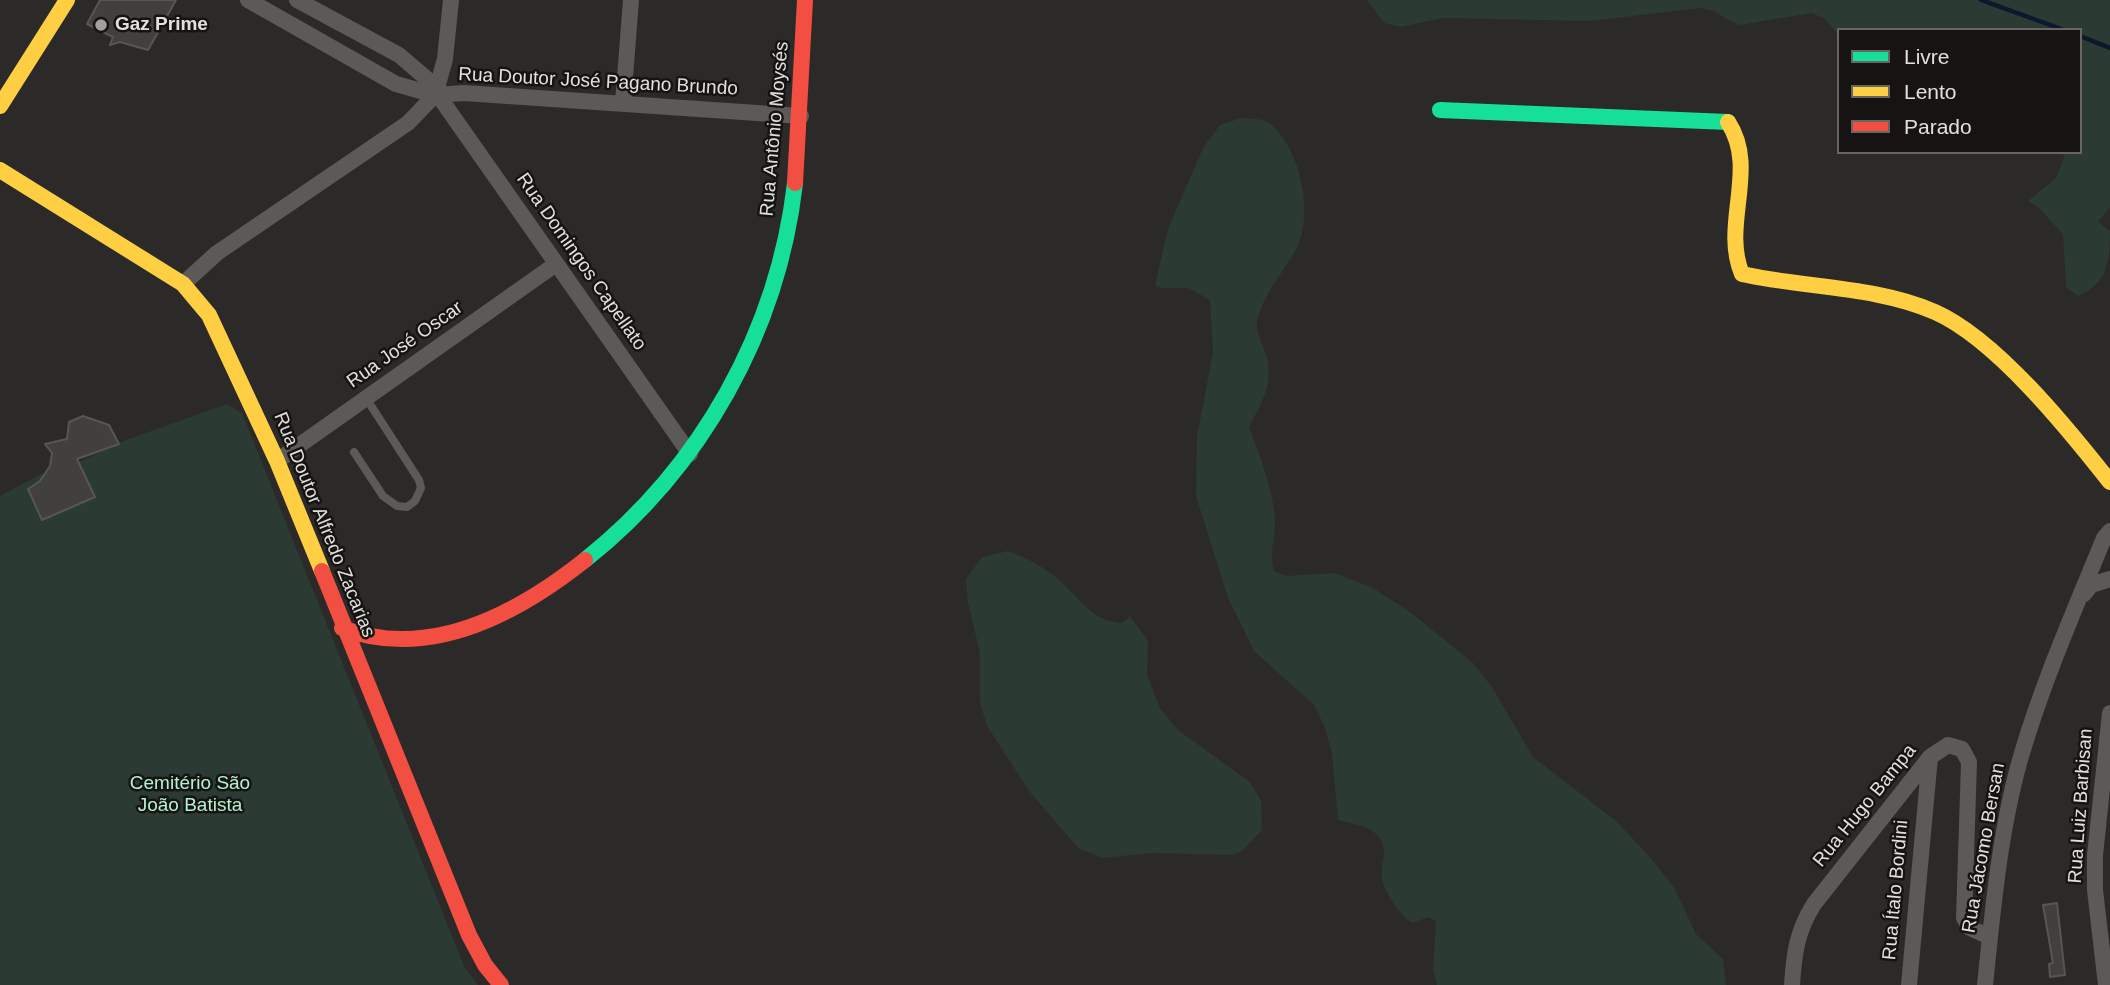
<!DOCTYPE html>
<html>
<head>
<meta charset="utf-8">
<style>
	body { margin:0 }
	#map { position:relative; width:2110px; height:985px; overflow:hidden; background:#2c2a28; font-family:Arial,sans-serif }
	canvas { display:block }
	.legend { position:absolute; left:1837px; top:28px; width:245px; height:126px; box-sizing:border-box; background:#151412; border:2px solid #676663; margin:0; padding:9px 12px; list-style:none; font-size:21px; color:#e1e0dd }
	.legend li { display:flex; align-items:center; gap:14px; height:35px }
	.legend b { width:35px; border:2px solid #676663 }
</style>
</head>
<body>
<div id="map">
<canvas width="2110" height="985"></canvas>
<ul class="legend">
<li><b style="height:9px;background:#16e098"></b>Livre</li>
<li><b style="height:9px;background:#ffcf43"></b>Lento</li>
<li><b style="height:9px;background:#f24e42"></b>Parado</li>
</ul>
</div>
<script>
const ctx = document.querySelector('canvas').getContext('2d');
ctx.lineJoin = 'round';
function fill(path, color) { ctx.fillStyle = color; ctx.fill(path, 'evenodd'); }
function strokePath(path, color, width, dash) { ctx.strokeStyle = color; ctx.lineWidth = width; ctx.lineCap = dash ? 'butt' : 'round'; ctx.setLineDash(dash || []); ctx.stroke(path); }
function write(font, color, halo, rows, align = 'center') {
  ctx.font = font + ' Arial,sans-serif'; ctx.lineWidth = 5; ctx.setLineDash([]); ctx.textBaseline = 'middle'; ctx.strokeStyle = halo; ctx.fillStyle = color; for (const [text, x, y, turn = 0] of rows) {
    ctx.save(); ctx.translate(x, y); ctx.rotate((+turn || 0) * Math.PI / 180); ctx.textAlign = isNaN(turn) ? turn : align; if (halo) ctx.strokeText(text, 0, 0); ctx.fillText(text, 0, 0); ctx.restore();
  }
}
const green = new Path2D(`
	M1367 0H2110V207L2098 222 2110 231C2110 260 2108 284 2078 296L2066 287 2063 234 2038 207 2028 201 2056 178 2065 156 2056 152H2080V30H1839V36L1825 19 1812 13 1739 25 1711 10 1700 8 1591 21 1442 18 1401 27 1384 23Z
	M1241 118C1249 119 1260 118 1267 122 1299 142 1314 211 1298 245 1286 270 1264 292 1257 321 1255 333 1266 349 1268 362 1272 387 1260 406 1249 427 1259 453 1275 495 1275 522 1275 540 1269 553 1274 571L1286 576 1335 573 1373 588 1410 612 1473 663 1492 687 1533 757 1616 821 1649 856 1674 887 1696 934 1723 959 1726 985H1437L1433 969 1436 922 1429 917 1412 923C1400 916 1384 892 1382 878 1380 863 1390 850 1378 836 1370 826 1350 823 1338 820L1332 754 1325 728 1314 705 1254 651 1228 598 1196 496 1197 436 1213 353 1210 300 1188 288H1161L1155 285 1168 229 1203 148 1220 125Z
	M227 404 242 413 464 966 478 985H0V496L41 474 52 475 126 440Z
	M1008 551C1024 557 1039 564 1052 574 1077 593 1090 622 1122 623L1130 616 1148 641 1147 675 1160 708 1178 730 1250 782 1261 801 1262 830 1241 852 1231 855 1151 853 1102 858 1078 848 1029 791 987 726 980 703V653L968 603 966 579 982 557Z`);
const stream = new Path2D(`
	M1981 0 2064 30
	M2080 36 2110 48`);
const building = new Path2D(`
	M100 0H176L148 50 120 42 110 45 113 37 87 24Z
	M83 416 109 425 119 444 77 459 95 497 42 520 28 489 40 481 50 466 52 453 45 444 67 439 69 422Z
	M2057 903 2065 975 2050 977 2049 964 2053 963 2043 905Z`);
const lane = new Path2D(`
	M354 452 383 496 397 506 407 507 415 501 421 488 419 480 366 398`);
const street = new Path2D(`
	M248 0 396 84 435 95 464 93 801 116
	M297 0 399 55 426 78 690 454
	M623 103 631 0
	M183 284 217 253 408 123 435 95 445 59 451 0
	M277 461 556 264
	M2084 594 2091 585 2110 579
	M1792 985C1794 953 1797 931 1814 904L1930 757 1948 745 1962 749 1969 762 1964 918 1970 928 1990 937
	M1909 985 1930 757
	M1985 985C1993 908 2000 827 2022 753 2044 679 2075 609 2104 538L2110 531
	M2106 985 2095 890V855L2110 713`);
const fast = new Path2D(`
	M1440 110 1728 122
	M585 560C701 468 778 331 795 183`);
const slow = new Path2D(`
	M0 106 67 0
	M1728 122C1759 169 1721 224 1742 274 1804 288 1876 286 1935 312 1996 339 2069 430 2110 482
	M0 170 183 284 209 315 277 461 322 571`);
const jam = new Path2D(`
	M795 183 805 0
	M322 571 469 935 485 965 501 985
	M342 628C428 661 517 614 585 560`);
const markers = [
	[101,25,7,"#a2a09e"]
];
const poiNames = [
	["Gaz Prime",115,25]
];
const streetNames = [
	["Rua Doutor José Pagano Brundo",598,82,3],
	["Rua Antônio Moysés",775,129,-85],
	["Rua Domingos Capellato",581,262,55],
	["Rua José Oscar",405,345,-35],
	["Rua Doutor Alfredo Zacarias",324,525,68],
	["Rua Hugo Bampa",1865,806,-51],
	["Rua Luiz Barbisan",2081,806,-86],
	["Rua Jácomo Bersan",1984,848,-80],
	["Rua Ítalo Bordini",1896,890,-85]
];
const parkNames = [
	["Cemitério São",190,784],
	["João Batista",190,806]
];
fill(green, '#2b3a32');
strokePath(stream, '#0c192c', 4.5);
fill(building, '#42403f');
strokePath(building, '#575555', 2);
strokePath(lane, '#5c5a58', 8);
strokePath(street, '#5c5a58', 16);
strokePath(fast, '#16e098', 16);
strokePath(slow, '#ffcf43', 16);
strokePath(jam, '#f24e42', 16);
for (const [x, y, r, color] of markers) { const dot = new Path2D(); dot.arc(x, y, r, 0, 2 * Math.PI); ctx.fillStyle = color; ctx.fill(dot); strokePath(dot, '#151412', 2.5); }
write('bold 19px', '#e1e0dd', '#151412', poiNames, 'left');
write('19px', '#e1e0dd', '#151412', streetNames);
write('19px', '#b6f1cf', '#151412', parkNames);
</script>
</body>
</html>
